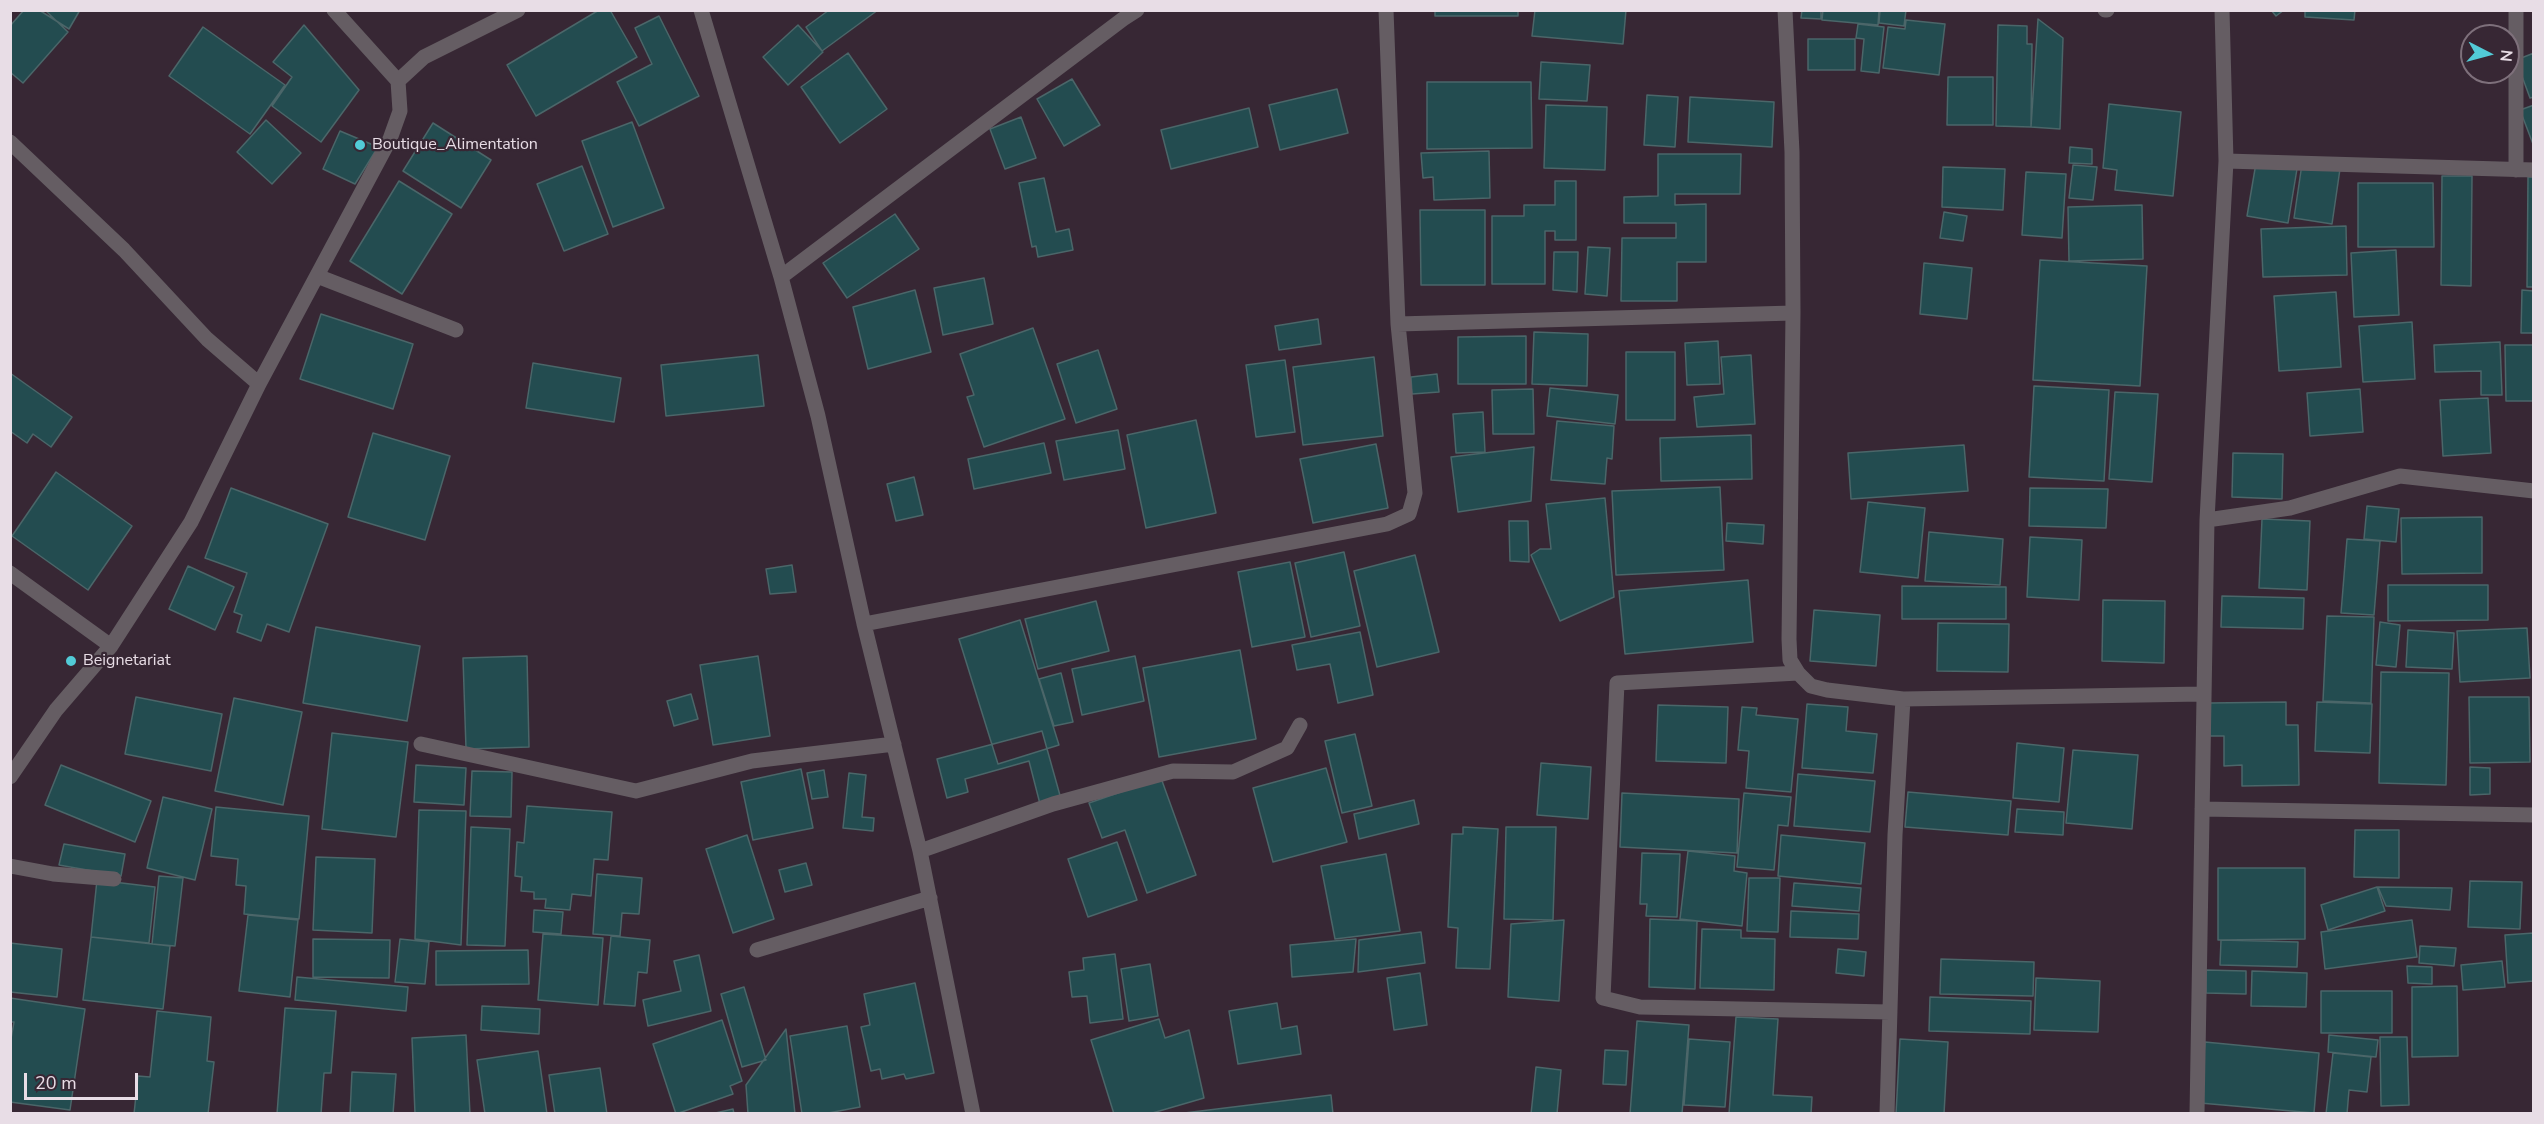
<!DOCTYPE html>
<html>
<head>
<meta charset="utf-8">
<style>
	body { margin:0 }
	#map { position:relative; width:2544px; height:1124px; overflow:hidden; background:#372734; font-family:"Nunito Sans",sans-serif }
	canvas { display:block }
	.frame { position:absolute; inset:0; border:12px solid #e8dde6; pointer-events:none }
	.north { position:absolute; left:2460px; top:24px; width:60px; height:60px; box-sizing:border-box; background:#372734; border:2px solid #7e707b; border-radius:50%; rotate:96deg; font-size:16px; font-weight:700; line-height:24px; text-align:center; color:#e8dde6 }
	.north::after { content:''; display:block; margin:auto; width:21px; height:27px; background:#52cbd7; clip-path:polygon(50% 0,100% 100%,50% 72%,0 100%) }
	.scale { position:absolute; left:24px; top:1073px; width:114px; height:27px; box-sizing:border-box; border:3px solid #e8dde6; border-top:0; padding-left:8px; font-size:18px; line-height:21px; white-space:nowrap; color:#e8dde6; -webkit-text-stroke:4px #372734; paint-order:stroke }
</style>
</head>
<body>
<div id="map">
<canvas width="2544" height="1124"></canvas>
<div class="frame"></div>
<div class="north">N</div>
<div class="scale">20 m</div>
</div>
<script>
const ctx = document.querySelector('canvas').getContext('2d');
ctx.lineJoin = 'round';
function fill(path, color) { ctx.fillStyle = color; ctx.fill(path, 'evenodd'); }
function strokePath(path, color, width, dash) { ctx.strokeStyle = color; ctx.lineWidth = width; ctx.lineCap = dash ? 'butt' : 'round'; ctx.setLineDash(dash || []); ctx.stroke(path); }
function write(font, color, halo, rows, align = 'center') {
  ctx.font = font + ' "Nunito Sans",sans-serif'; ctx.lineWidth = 4.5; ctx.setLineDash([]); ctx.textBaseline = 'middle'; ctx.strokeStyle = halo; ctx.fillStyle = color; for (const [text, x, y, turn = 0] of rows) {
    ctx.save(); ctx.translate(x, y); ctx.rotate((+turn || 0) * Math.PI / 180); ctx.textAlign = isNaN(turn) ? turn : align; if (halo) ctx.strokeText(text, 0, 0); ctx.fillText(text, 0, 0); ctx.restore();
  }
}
const building = new Path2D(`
	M24 10H45L68 32 23 83 10 72V26Z
	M39 10H80L69 29Z
	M599 10H610L637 57 536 116 507 65Z
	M829 10H878L822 51 806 27Z
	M1435 10H1518V16H1435Z
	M1535 10H1626L1623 44 1532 36Z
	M1802 10H1821V19L1801 18Z
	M1823 10H1879L1878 25 1822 20Z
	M1880 10H1906L1904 26 1879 23Z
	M2271 10H2284L2276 16Z
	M2305 10H2355L2354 20 2305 17Z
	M659 16 699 96 639 126 617 82 652 64 635 28Z
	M2038 19 2063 38 2060 129 2031 127Z
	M1906 20 1945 24 1939 75 1883 68 1888 27 1905 29Z
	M1858 24 1884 27 1879 73 1861 71 1864 39 1856 38Z
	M304 25 359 90 321 142 272 106 292 77 273 62Z
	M798 25 823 52 788 85 763 57Z
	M1998 25 2027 26V44H2032L2031 127 1996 126Z
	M203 27 285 85 250 134 169 76Z
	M1808 39H1855V70H1808Z
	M848 53 887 109 840 143 801 87Z
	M2534 53V97L2530 98 2516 60Z
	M1541 62 1590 65 1587 101 1539 99Z
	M1948 77H1993V125H1947Z
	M1072 79 1100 125 1064 146 1037 99Z
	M1427 82H1531L1532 148 1427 149Z
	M1337 89 1348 133 1280 150 1269 105Z
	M1647 95 1678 97 1675 147 1644 145Z
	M1690 97 1774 102 1772 147 1688 142Z
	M2109 104 2181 112 2173 196 2115 190 2117 170 2103 168Z
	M1546 105 1607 107 1605 170 1544 168Z
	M2534 105V144H2533L2520 110Z
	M1249 108 1258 147 1171 169 1161 130Z
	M1021 117 1036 158 1005 169 990 129Z
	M266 120 301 153 272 184 237 152Z
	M632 122 664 208 613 227 582 141Z
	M433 123 491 160 461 208 403 171Z
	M340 131 378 147 355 184 323 169Z
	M2070 147 2092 149V164L2069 163Z
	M1489 151 1490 198 1434 200 1433 177 1423 178 1421 153Z
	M1658 154H1741L1740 194H1675V205L1706 204V262H1677V301H1621L1622 238H1676V223H1624V197L1658 196Z
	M2256 163 2297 169 2288 223 2247 216Z
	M2302 164 2340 169 2332 224 2294 218Z
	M2073 165 2097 167 2093 200 2069 198Z
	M582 166 608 234 564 251 537 184Z
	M1943 167 2005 169 2003 210 1942 207Z
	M2026 172 2066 174 2062 238 2022 235Z
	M2442 176H2472L2471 286 2441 285Z
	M2528 177H2534V287H2527Z
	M1044 178 1056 232 1069 229 1073 250 1038 257 1036 246 1032 247 1019 183Z
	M399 181 452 214 402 294 350 261Z
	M1555 181H1576V240H1555V231H1545V284H1492V216H1524V205H1555Z
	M2358 183H2433L2434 247H2358Z
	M2142 205 2143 259 2069 261 2068 207Z
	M1420 210H1485V285H1421Z
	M1944 212 1967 216 1963 241 1940 238Z
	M895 214 919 249 847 298 823 263Z
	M2346 226 2347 275 2263 277 2261 229Z
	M1588 247 1610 248 1607 296 1585 294Z
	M2396 250 2399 315 2354 317 2351 253Z
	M1554 252H1578L1577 292 1553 290Z
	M2040 260 2147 266 2140 386 2033 380Z
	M1924 263 1972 268 1967 319 1920 314Z
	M984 278 993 324 943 335 934 288Z
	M915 290 931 352 868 369 853 307Z
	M2522 290 2534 291V333H2521Z
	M2336 292 2341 367 2279 371 2274 296Z
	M321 314 413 344 393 409 300 379Z
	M1318 319 1321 344 1279 350 1275 326Z
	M2412 322 2415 379 2363 382 2359 326Z
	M1033 328 1065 419 984 447 967 397 974 395 960 354Z
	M1534 332 1588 334 1587 386 1532 384Z
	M1526 336V384H1458V337Z
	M1718 341 1720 384 1687 385 1685 343Z
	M2500 342 2502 395H2481V371L2435 372 2434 345Z
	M2505 345H2534V401H2506Z
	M1098 350 1117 409 1076 423 1057 364Z
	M1626 352H1675V420H1626Z
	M758 355 764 406 666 416 661 365Z
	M1751 355 1755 424 1697 427 1694 397 1724 394 1721 357Z
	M1374 357 1383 436 1303 445 1293 367Z
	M1285 360 1295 432 1256 437 1246 365Z
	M533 363 621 378 614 422 526 408Z
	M10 373 72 417 51 447 33 434 27 443 10 431Z
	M1437 374 1439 392 1412 394 1411 377Z
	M2034 386 2109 390 2104 481 2029 477Z
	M1550 388 1618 395 1615 424 1547 416Z
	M1533 389 1534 434H1493L1492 390Z
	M2360 389 2363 432 2310 436 2307 393Z
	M2115 392 2158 394 2152 482 2109 479Z
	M2488 398 2491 453 2443 456 2440 400Z
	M1483 412 1485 452 1456 453 1453 414Z
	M1196 420 1216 513 1146 528 1127 435Z
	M1557 421 1614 426 1612 459 1607 458 1605 484 1551 480Z
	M1118 430 1125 469 1064 480 1056 441Z
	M373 433 450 456 425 540 348 517Z
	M1751 435 1752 479 1661 481 1660 438Z
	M1044 443 1051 473 974 489 968 459Z
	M1376 444 1388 508 1313 523 1300 459Z
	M1964 445 1968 491 1851 499 1848 453Z
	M1534 447 1531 501 1458 512 1451 457Z
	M2233 453 2283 454 2282 499 2232 497Z
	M56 472 132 526 88 590 12 536Z
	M914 477 923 515 896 521 887 484Z
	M1720 487 1724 570 1616 575 1612 491Z
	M231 488 328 524 289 632 267 624 261 641 237 632 242 615 234 612 247 573 205 558Z
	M2030 488 2108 489 2106 528 2029 526Z
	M1605 498 1614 597 1560 621 1531 555 1540 549H1551L1546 504Z
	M1868 502 1925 508 1918 578 1860 572Z
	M2367 506 2399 509 2396 542 2364 539Z
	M2482 517V573L2402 574 2401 518Z
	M2262 519 2310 521 2307 590 2259 588Z
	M1509 521H1528L1529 562 1510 561Z
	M1727 523 1764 525 1763 544 1726 541Z
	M1929 532 2003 539 2000 585 1925 581Z
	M2030 537 2082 540 2079 600 2027 597Z
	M2347 539 2380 541 2374 615 2341 613Z
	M1344 552 1360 626 1311 637 1295 563Z
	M1415 555 1439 652 1377 667 1354 571Z
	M1290 562 1305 637 1252 647 1238 572Z
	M792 565 796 592 770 594 766 569Z
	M188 566 234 587 215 630 169 609Z
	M1748 580 1753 642 1625 654 1619 591Z
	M2388 585H2488V620L2388 621Z
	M1902 586 2006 587V619H1902Z
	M2222 596 2304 598 2303 629 2221 627Z
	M2103 600 2165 601 2164 663 2102 661Z
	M1096 601 1109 651 1038 669 1025 619Z
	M1814 610 1880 615 1876 666 1810 661Z
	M2327 616 2374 617 2371 703 2323 701Z
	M1020 620 1059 745 998 764 959 639Z
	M2380 622 2400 625 2396 667 2376 665Z
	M1938 623 2009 624 2008 672 1937 671Z
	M316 627 420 646 407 721 303 703Z
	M2527 628 2530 678 2460 682 2457 631Z
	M2408 630 2454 633 2452 669 2406 667Z
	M1360 632 1373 695 1338 703 1330 664 1297 670 1292 645Z
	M1240 650 1256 739 1159 757 1143 668Z
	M527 656 529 747 466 749 463 658Z
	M758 656 770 736 713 745 700 665Z
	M1135 656 1144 701 1082 715 1072 669Z
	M2381 672 2449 673 2446 785 2379 783Z
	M1061 673 1073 722 1054 726 1039 679Z
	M691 694 698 719 674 726 667 701Z
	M136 697 222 714 211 771 125 754Z
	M2469 697H2529L2530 762 2470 763Z
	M234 698 302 712 283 805 215 791Z
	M2286 702V725H2298L2299 785 2242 786V765L2224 766V736H2210V703Z
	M2317 702 2372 704 2370 753 2315 751Z
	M1807 704 1848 707 1846 731 1877 734 1873 773 1802 768Z
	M1658 705 1728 707 1726 763 1656 761Z
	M1742 707 1757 708 1756 715 1798 719 1791 792 1746 788 1749 751 1738 750Z
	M1042 731 1061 799 1040 804 1029 761 965 779 968 792 947 798 937 759Z
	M332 733 408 742 396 837 322 829Z
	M1355 734 1372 806 1342 813 1325 741Z
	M2017 743 2064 748 2059 802 2013 798Z
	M2073 750 2138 755 2132 829 2066 823Z
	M1541 763 1591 767 1588 819 1537 815Z
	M61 765 151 801 135 842 45 805Z
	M416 765 466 768 464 805 414 802Z
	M2470 767 2490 768V794L2470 795Z
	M1326 768 1347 842 1273 862 1253 788Z
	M801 769 813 828 753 840 741 782Z
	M824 770 828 797 812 799 807 773Z
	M472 771 512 772 511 817 470 816Z
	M849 773 866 775 862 817 874 818 873 831 843 828Z
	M1798 774 1875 781 1870 832 1794 826Z
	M1161 778 1196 875 1147 893 1125 830 1102 838 1089 803Z
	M1908 792 2011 801 2008 835 1905 827Z
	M1622 793 1739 799 1737 853 1620 847Z
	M1744 793 1791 797 1788 826 1778 825 1774 870 1737 867Z
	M163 797 212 809 195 880 147 868Z
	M1414 800 1419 824 1359 839 1354 814Z
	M527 806 612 812 608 860 594 859 591 896 572 894 570 910 545 908 546 899H534V892L521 891 522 877 515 876 517 842 524 843Z
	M216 807 309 816 299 919 244 914 246 886 236 885 238 859 211 856Z
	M2017 809 2064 812 2063 835 2015 832Z
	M419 810 466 811 461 945 415 939Z
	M471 827 510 829 505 946 467 945Z
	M1463 827 1498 829 1490 969 1456 968 1458 928 1448 927 1452 834H1463Z
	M1506 827H1556L1553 920 1504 919Z
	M2355 830H2399V878L2354 877Z
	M747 835 774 919 733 933 706 849Z
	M1781 835 1865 843 1861 884 1778 876Z
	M1117 842 1137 900 1088 917 1068 859Z
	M64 844 125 854 121 876 59 865Z
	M1688 851 1735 856 1734 871 1747 873 1742 926 1680 919Z
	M1642 853 1680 854 1677 917 1646 916 1647 904H1640Z
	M1386 854 1400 931 1335 939 1321 866Z
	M316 857 375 859 372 933 313 930Z
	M806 863 812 885 785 892 779 870Z
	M2218 868H2305V939L2218 940Z
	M597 874 642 878 639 914 622 913 620 936 593 934Z
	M159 876 183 878 175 946 152 944Z
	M1749 878H1780L1778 932 1747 931Z
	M97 880 155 887 149 943 91 937Z
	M2470 881 2522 882 2520 929 2468 927Z
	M1794 883 1861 888 1859 911 1792 906Z
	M2377 887 2385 911 2328 930 2321 905Z
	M2378 887 2452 888 2450 910 2386 906Z
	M534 910 563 912 561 934 533 932Z
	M1791 911 1859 914 1858 939 1790 937Z
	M248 915 298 920 290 997 239 991Z
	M1650 919 1697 921 1695 989 1649 987Z
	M1564 920 1559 1001 1508 997 1511 924Z
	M2412 920 2417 957 2325 969 2321 932Z
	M1702 929 1741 930V938L1775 939 1774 990 1700 988Z
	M1421 932 1425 963 1358 972 1359 940Z
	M2534 933V981L2508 983 2505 935Z
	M543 934 603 938 598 1005 538 1000Z
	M611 936 650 940 647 973 638 972 635 1006 604 1004Z
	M91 937 170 946 163 1009 83 1000Z
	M313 939 390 940 389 978 313 977Z
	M400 939 429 942 425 984 395 982Z
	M1356 939 1353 972 1292 977 1290 945Z
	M2221 940 2298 942 2297 967 2220 965Z
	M10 943 62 949 57 997 10 992Z
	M2420 946 2456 948 2454 966 2419 963Z
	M1838 949 1866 952 1864 976 1836 973Z
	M528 950 529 984 436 985V951Z
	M1115 954 1123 1019 1090 1023 1087 996 1072 997 1069 972 1084 970 1083 958Z
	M699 955 711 1011 648 1026 643 1000 681 991 674 961Z
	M1941 959 2034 962 2033 996 1940 994Z
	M2502 961 2505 987 2463 990 2461 965Z
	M1150 964 1158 1016 1129 1021 1121 969Z
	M2407 966 2432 967V984L2408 983Z
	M2206 970 2246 971V994L2206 993Z
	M2252 971 2307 973 2306 1007 2251 1006Z
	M1420 973 1427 1025 1394 1030 1387 978Z
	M297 977 408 987 406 1011 295 1000Z
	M2036 978 2100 981 2098 1032 2034 1030Z
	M915 983 934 1073 906 1079 904 1074 882 1079 880 1069 871 1071 861 1027 870 1025 864 994Z
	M2457 986 2458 1056 2412 1057V987Z
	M744 987 766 1060 742 1067 721 994Z
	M2321 991H2392V1033H2321Z
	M1930 997 2031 1001 2030 1034 1929 1031Z
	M10 998 85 1009 70 1110 10 1102V1044L14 1022H10Z
	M1277 1003 1281 1029 1297 1026 1301 1054 1238 1064 1229 1011Z
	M482 1006 540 1009 539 1034 481 1030Z
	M285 1008 336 1011 331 1073H324L321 1114H277Z
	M157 1011 211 1017 207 1061 214 1062 208 1114H134L138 1076 150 1077Z
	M1736 1017 1778 1019 1773 1095 1812 1097 1811 1114H1729Z
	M1159 1019 1165 1038 1189 1030 1204 1098 1149 1114H1114L1091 1040Z
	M722 1020 742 1081 730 1086 733 1094 676 1114 653 1044Z
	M1637 1021 1689 1025 1682 1114H1630Z
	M847 1026 860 1107 823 1114H802L790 1036Z
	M786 1029 795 1114H748L746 1085Z
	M466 1035 470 1114H415L412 1038Z
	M2329 1035 2378 1040 2376 1057 2328 1052Z
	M2380 1037H2407L2409 1105 2381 1106Z
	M1689 1039 1730 1042 1725 1107 1684 1105Z
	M1900 1039 1948 1042 1944 1114H1896Z
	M2205 1042 2319 1053 2314 1113 2200 1103Z
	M1605 1050 1628 1051 1626 1085 1603 1084Z
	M538 1051 547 1114H485L477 1060Z
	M2333 1053 2371 1057 2367 1092 2349 1090 2347 1114H2326Z
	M1536 1067 1561 1070 1557 1114H1531Z
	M600 1068 607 1114H555L549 1075Z
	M352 1072 396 1074 393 1114H350Z
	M1331 1095 1333 1114H1176Z
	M733 1109 734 1114H711Z`);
const minor = new Path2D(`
	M334 10 398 81
	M701 10 781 277 818 416 864 624 920 851 973 1114
	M1785 10 1792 152 1793 313 1789 639 1790 660 1798 673 1811 686 1827 690 1903 699 2202 694
	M2105 10H2107
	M2516 10V170
	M10 142 124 250 207 339 259 384
	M2226 161 2534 170
	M317 276 456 330
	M781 277 1123 19 1137 10
	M1398 324 1793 313
	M2207 520 2290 508 2400 476 2534 491
	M10 573 111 646
	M864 624 1387 524 1409 514 1415 493 1398 324 1386 10
	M1798 673 1617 683 1603 998 1640 1007 1890 1012
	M421 744 636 791 752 761 894 744
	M10 777 56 710 111 646 191 522 259 384 390 139 400 111 398 81 424 57 518 10
	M2202 809 2534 815
	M920 851 1053 804 1173 771 1233 772 1287 748 1300 725
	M10 866 53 874 114 879
	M757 950 930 898
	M1887 1114 1895 835 1903 699
	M2197 1114 2207 520 2226 161 2222 10`);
const markers = [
	[360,145,6,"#52cbd7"],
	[71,661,6,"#52cbd7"]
];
const poiNames = [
	["Boutique_Alimentation",372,145],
	["Beignetariat",83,661]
];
fill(building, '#234c50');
strokePath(building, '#4b6669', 1.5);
strokePath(minor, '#655d63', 15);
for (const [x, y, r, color] of markers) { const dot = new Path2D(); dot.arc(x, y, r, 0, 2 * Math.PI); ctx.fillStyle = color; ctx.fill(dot); strokePath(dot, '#372734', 2); }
write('16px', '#e8dde6', '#372734', poiNames, 'left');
</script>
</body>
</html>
